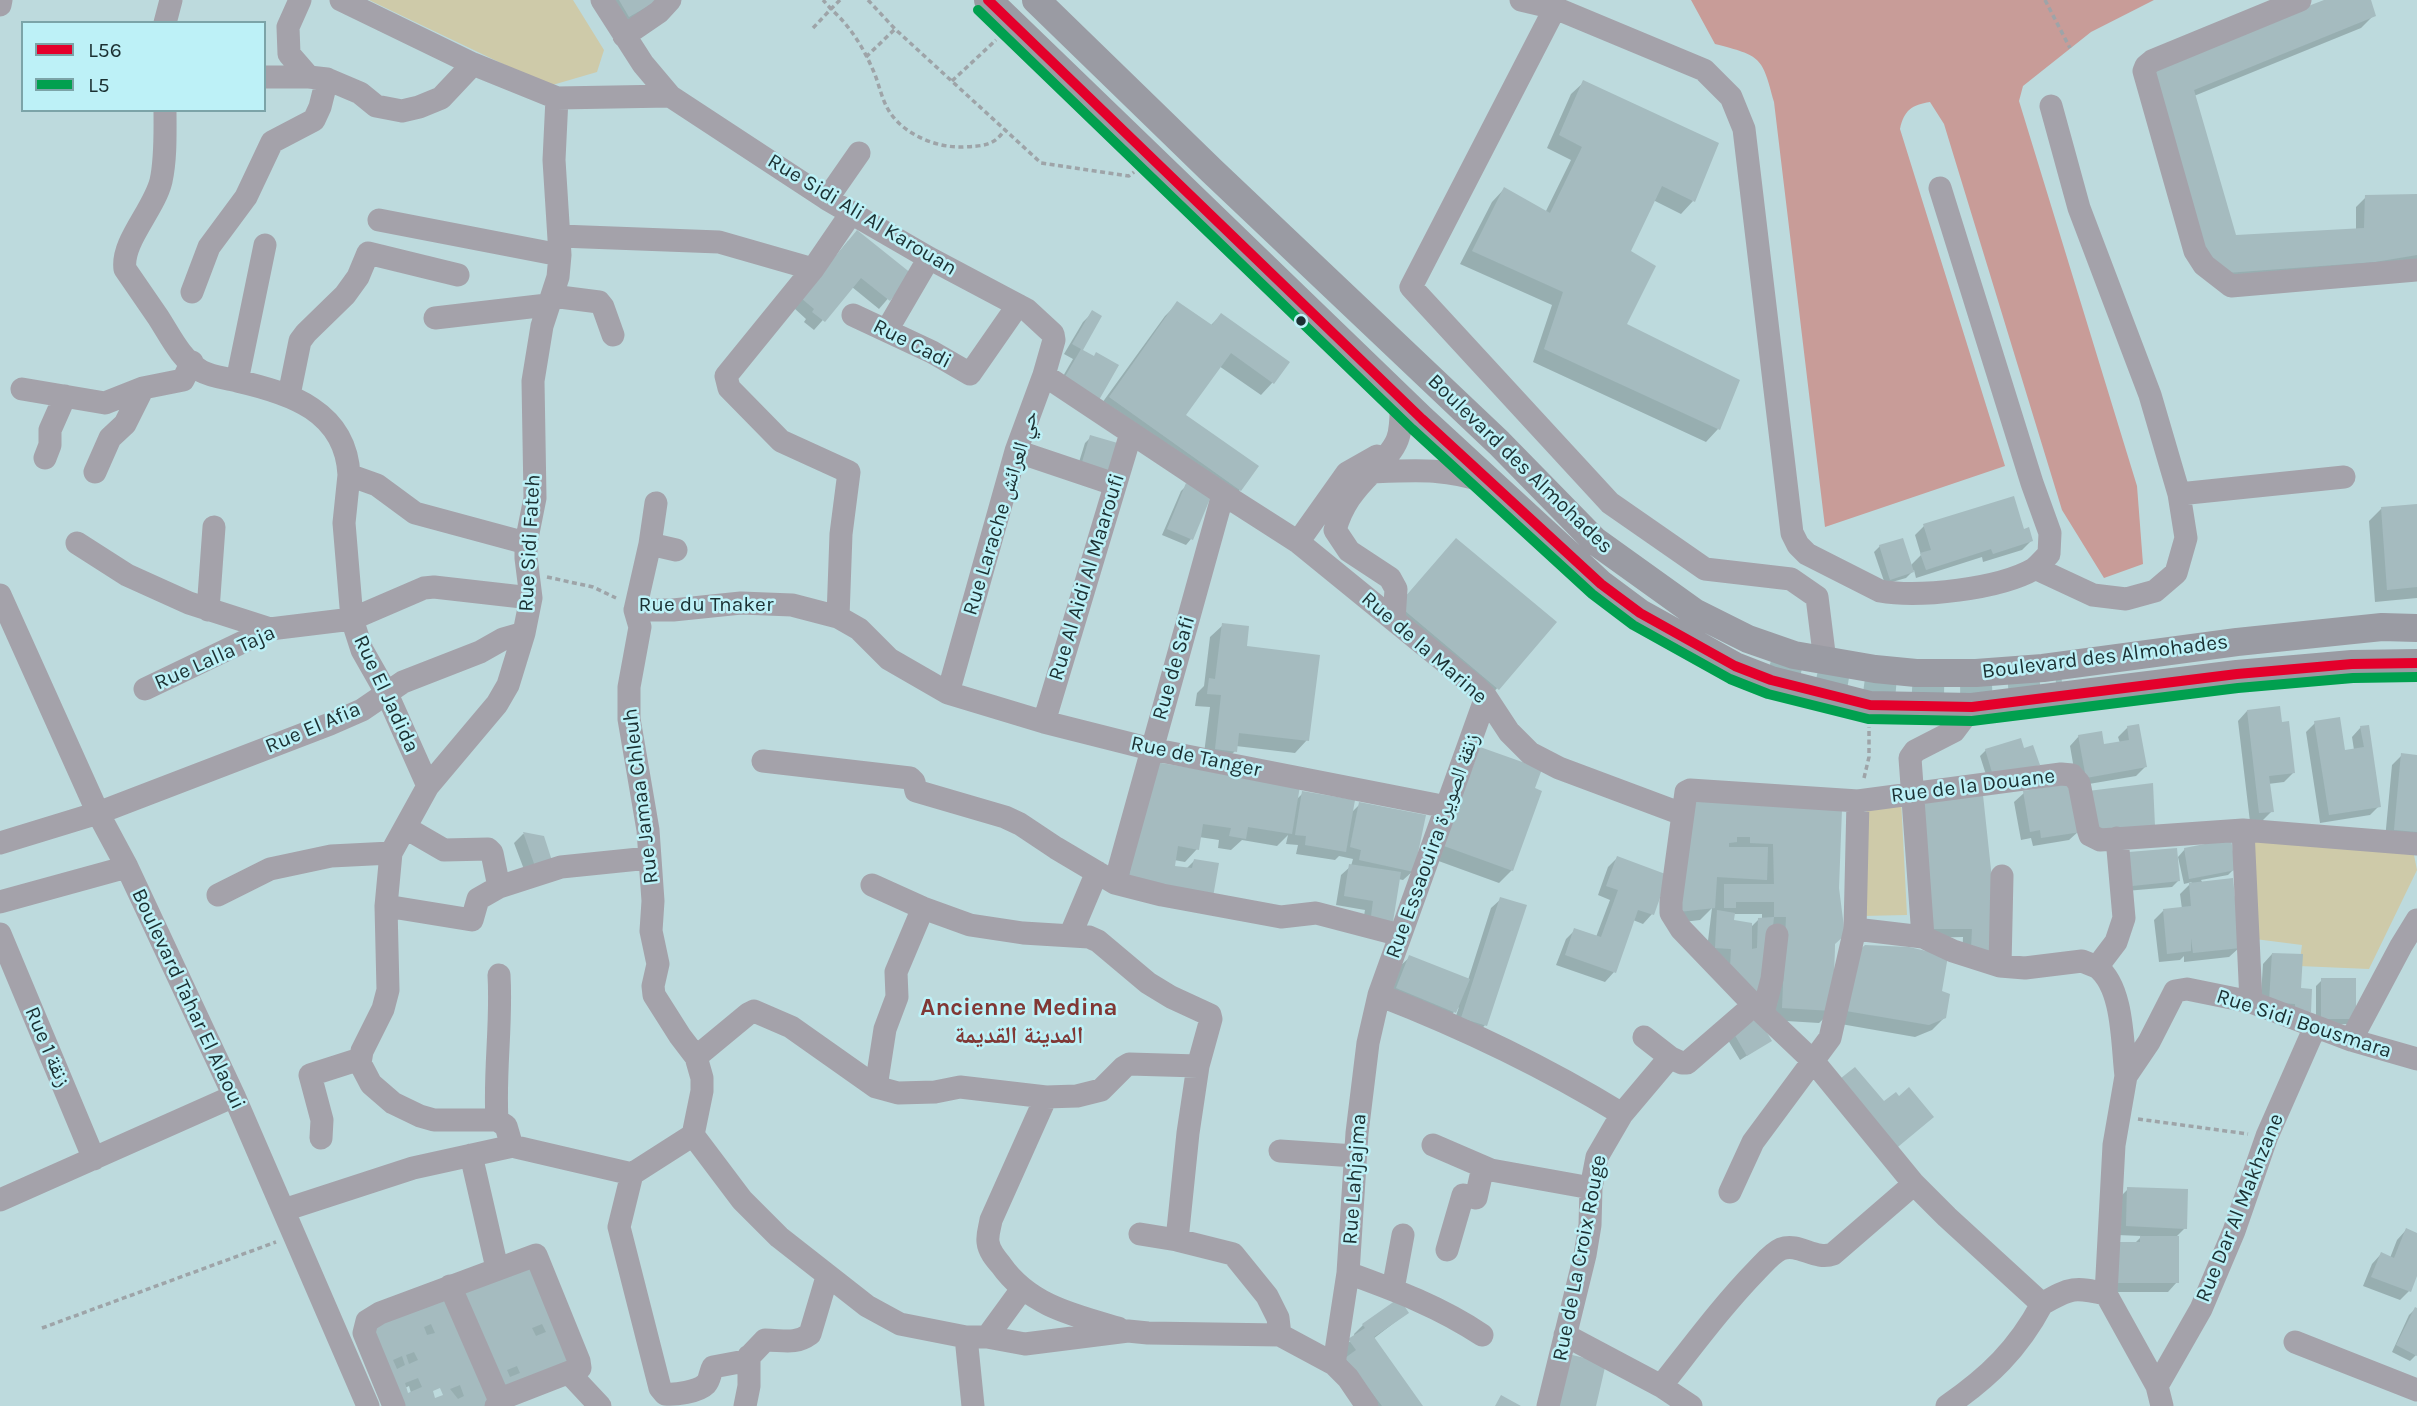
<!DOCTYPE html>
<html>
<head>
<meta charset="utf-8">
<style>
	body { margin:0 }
	#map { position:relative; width:2417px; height:1406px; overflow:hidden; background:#bddadd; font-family:Karla,sans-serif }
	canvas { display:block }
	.legend { position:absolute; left:21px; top:21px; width:245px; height:91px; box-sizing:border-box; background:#bdf1f7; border:2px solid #7ca4a8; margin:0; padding:9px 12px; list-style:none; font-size:21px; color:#1b3032 }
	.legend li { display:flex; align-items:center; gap:14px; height:35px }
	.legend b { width:35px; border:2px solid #7ca4a8 }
</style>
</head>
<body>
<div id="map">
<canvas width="2417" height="1406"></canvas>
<ul class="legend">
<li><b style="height:9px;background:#e4002b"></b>L56</li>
<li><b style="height:9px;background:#01a04f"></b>L5</li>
</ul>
</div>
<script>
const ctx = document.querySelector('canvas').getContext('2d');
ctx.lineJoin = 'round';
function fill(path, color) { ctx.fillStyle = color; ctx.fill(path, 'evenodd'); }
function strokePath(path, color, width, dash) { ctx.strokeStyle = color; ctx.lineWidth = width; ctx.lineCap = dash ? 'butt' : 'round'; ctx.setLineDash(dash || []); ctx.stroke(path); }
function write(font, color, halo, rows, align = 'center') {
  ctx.font = font + ' Karla,"Noto Naskh Arabic",sans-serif'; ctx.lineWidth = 5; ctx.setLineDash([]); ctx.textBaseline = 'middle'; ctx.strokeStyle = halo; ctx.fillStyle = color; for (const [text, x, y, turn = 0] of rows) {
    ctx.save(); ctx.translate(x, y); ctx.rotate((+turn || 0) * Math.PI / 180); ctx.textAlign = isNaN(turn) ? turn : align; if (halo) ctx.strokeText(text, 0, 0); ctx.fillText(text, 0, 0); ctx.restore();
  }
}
const green = new Path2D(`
	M369 0H573L604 50 597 72 549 86Z
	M1901 800 1907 915 1862 916 1867 802Z
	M2243 830 2412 845 2417 870 2369 969 2299 966 2302 945 2255 939Z`);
const water = new Path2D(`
	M1691 0H2154L2091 32 2023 86 2019 101 2137 486 2143 564 2104 578 2062 510 1944 124 1930 102C1912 105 1904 110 1900 129L2005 466 1825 527 1774 102C1762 56 1761 56 1715 44Z`);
const shadow = new Path2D(`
	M599 0H665L616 29Z
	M2329 0H2369L2374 15 2361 28 2194 96 2235 237 2356 230V207L2366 197 2417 196V262L2213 285 2140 80Z
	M1584 82 1693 201 1681 214 1653 200 1629 252 1625 325 1737 381 1718 429 1706 442 1533 362 1552 305 1460 264 1492 202 1504 189 1545 213 1571 160 1547 148 1571 94Z
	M848 241 909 274 879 309 852 287 814 330 804 322 806 319 794 308Z
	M1178 303 1210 326 1221 315 1273 382 1261 395 1219 366 1184 415 1240 490 1227 502 1097 410 1165 316Z
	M1092 313 1081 351 1093 358 1055 390 1073 359 1064 354 1083 322Z
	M1091 437 1119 446 1075 475 1085 443Z
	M1187 485 1191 539 1186 545 1162 535 1181 491Z
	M2417 505V598L2375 602 2369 521 2381 509Z
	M1924 526 2023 531 2031 541 2022 550 1983 562 1982 557 1916 578 1914 570 1906 578 1885 584 1874 552 1880 546 1910 566 1921 555 1915 535Z
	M1456 540 1554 623 1485 702 1387 619Z
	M1223 625 1245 648 1307 740 1295 753 1236 746 1235 751 1223 763 1203 761 1210 707 1195 706 1197 693 1204 686 1210 637Z
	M2247 711 2281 724 2293 773 2284 782 2268 784 2272 811 2263 820 2250 822 2238 721Z
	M2315 723 2344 752 2354 750 2352 737 2361 727 2379 806 2370 815 2320 823 2306 732Z
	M2128 727 2145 767 2136 776 2077 786 2070 746 2079 736 2103 746 2120 743 2118 737Z
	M2020 740 1989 784 1980 756 1986 750Z
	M2402 755 2417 757V842L2385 839 2392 765Z
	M1468 762 1512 870 1499 883 1433 859Z
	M1137 776 1296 800 1303 793 1351 813 1360 804 1413 871 1403 880 1398 879 1361 933 1365 910 1336 905 1341 875 1351 866 1353 859 1339 856 1335 860 1296 854 1298 845 1286 844 1288 835 1277 846 1242 840 1231 850 1218 848 1219 840 1199 837 1197 849 1185 862 1174 860 1173 867 1186 869 1194 861 1217 865 1117 895Z
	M2024 793 2079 831 2069 840 2033 846 2031 838 2021 840 2014 802Z
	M1840 810 1832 1011 1819 1023 1770 1020 1759 1000 1706 957 1712 908 1700 920 1666 924 1677 816ZM1733 914H1762V919H1759L1750 928 1732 922Z
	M1915 814 1991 954 1962 959 1963 937 1922 938Z
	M523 834 543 838V876L528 880 514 843Z
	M2185 849 2234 869 2228 875 2201 880 2239 948 2229 957 2184 962V956L2180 960 2159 962 2154 920 2163 911 2182 909 2180 894 2192 882 2184 884 2178 857Z
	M2176 850 2178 881 2172 887 2126 891Z
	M1617 858 1666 876 1652 914 1643 924 1633 920 1614 972 1605 982 1556 965 1566 939 1575 930 1596 937 1610 900 1598 895 1608 867Z
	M1501 899 1485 1025 1476 1035 1452 1027 1459 1007 1445 1021 1387 998 1400 966 1410 957 1468 980 1491 908Z
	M2272 954 2299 990 2309 1012 2260 1011 2263 964Z
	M1845 967 1940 992 1945 1017 1932 1030 1915 1037 1835 1023Z
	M2322 980 2355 1018 2349 1024 2316 1025V986Z
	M1757 1020 1770 1041 1740 1060 1728 1040Z
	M2128 1189 2185 1228 2177 1236V1282L2168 1292H2107L2134 1244 2142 1236 2117 1235 2119 1198Z
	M2406 1230 2417 1235V1271L2409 1291 2400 1300 2363 1286 2372 1264 2381 1254 2390 1258 2397 1240Z
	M533 1265 573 1366 495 1402 385 1406 359 1341ZM409 1386 411 1393 407 1395 405 1388ZM441 1386 445 1396 434 1400 430 1390Z
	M2415 1309 2417 1310V1354L2410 1361 2392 1352 2409 1315Z
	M1407 1313 1373 1339 1419 1406H1367L1340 1350 1355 1337 1354 1334 1363 1325Z`);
const building = new Path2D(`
	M619 0H659L629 17Z
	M2324 0H2371L2376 16 2194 90 2236 235 2364 228 2365 195 2417 194V255L2375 262 2226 273 2202 245 2152 66Z
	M1583 80 1719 143 1695 202 1662 186 1631 251 1656 266 1627 324 1740 380 1720 430 1544 349 1563 292 1472 251 1504 187 1550 213 1582 147 1559 135Z
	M857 230 912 274 890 301 861 278 825 322 812 312 814 309 801 298Z
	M1177 301 1212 325 1221 313 1290 362 1274 384 1231 353 1186 415 1259 466 1241 491 1109 397Z
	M1092 310 1102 316 1083 350 1094 356 1096 352 1119 365 1099 400 1063 380 1081 349 1072 344Z
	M1090 435 1121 444 1111 478 1080 469Z
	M1186 483 1212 494 1193 540 1167 529Z
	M2014 496 2024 529 2029 527 2033 541 1993 554 1991 549 1926 570 1920 553 1931 550 1923 524Z
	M2417 504V587L2387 590 2381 507Z
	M1456 538 1557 622 1499 690 1398 605Z
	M1903 538 1914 572 1890 580 1879 545Z
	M1222 623 1249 626 1247 646 1320 655 1309 741 1239 733 1237 752 1215 749 1221 695 1207 694 1209 678 1215 679Z
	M2280 706 2282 722 2289 721 2295 773 2269 776 2274 812 2259 813 2247 710Z
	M2340 717 2345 750 2364 747 2360 726 2369 725 2381 807 2329 815 2314 721Z
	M2139 724 2147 767 2086 778 2078 735 2102 731 2104 744 2129 740 2127 726Z
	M2021 738 2024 748 2033 745 2040 765 1994 779 1985 749Z
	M1480 747 1542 769 1535 788 1542 791 1513 871 1444 846Z
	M2401 753 2417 755V832L2394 830Z
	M1149 761 1300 786 1292 834 1248 827 1246 839 1229 836 1231 828 1203 824 1199 850 1178 846 1175 866 1192 868 1194 859 1219 863 1213 897 1128 883Z
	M2073 783 2081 832 2041 838 2040 830 2030 832 2023 791Z
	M2153 783 2155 826 2092 832 2088 791Z
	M1302 791 1355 800 1346 852 1305 845 1306 836 1295 835Z
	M1983 795 1995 907 1992 955 1971 950 1972 929H1931L1924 803Z
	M1696 797 1842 809 1839 888 1845 935 1835 944 1833 1011 1782 1008 1786 917H1774V902H1736V908H1724V884H1774L1773 844 1750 843V837H1737V842L1729 843V847H1768L1767 880 1717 877 1715 908 1678 912Z
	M1359 802 1426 815 1414 872 1359 860 1361 850 1350 847Z
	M523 832 544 836 554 867 537 872Z
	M2231 839 2236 870 2189 879 2184 848Z
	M2177 848 2180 881 2132 886 2129 852Z
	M1617 856 1668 875 1654 915 1638 910 1616 973 1565 955 1574 928 1601 937 1618 890 1606 886Z
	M1349 864 1401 872 1392 928 1370 924 1373 901 1344 896Z
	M2233 878 2240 948 2193 953 2191 938V951L2167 954 2163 909 2191 906 2189 883Z
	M1500 897 1527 905 1487 1026 1461 1018Z
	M1717 910 1735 913 1734 920 1752 923V949L1757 948 1758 918 1774 917 1769 961 1760 1001 1730 968 1731 949 1715 948Z
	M1865 945 1909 947 1948 956 1942 991 1950 994 1946 1018 1929 1025 1846 1011 1857 952Z
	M2272 953 2303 954 2301 988 2312 989 2311 1012 2295 1011V1004L2269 1002Z
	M1409 955 1470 979 1456 1013 1396 988Z
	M2321 978H2356V1019H2321Z
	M1758 1018 1772 1041 1747 1056 1733 1032Z
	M1855 1067 1884 1101 1896 1092 1899 1096 1909 1087 1934 1117 1893 1151 1836 1082Z
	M2127 1187 2188 1189 2187 1229 2126 1226Z
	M2406 1228 2417 1233V1276L2411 1292 2371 1277 2381 1252 2394 1258Z
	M2140 1236H2179V1283H2116V1242H2140Z
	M528 1260 575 1366 505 1393 458 1288ZM542 1324 546 1332 536 1336 532 1328ZM517 1366 520 1373 510 1377 507 1370Z
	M446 1290 492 1402 489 1406H397L367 1331ZM431 1324 435 1333 427 1335 424 1327ZM414 1352 418 1360 409 1364 406 1355ZM402 1356 405 1365 397 1369 393 1360ZM418 1378 422 1387 408 1393 405 1383ZM460 1385 464 1396 458 1399 450 1389ZM440 1388 443 1395 435 1398 433 1391Z
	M1399 1298 1409 1313 1374 1337 1423 1406H1382L1345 1358 1356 1350 1348 1339 1365 1328 1362 1324Z
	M2415 1307 2417 1308V1356L2396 1345Z
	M1568 1354 1606 1363 1596 1406H1555Z
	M1501 1395 1521 1406H1495Z`);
const highwayTunnel = new Path2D(`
	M1771 661C1865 693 1964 692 2062 683`);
const path = new Path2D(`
	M840 0 831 9C850 26 863 47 873 70 879 83 881 98 889 111 903 134 936 148 963 147 982 146 995 146 1005 129
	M868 0 895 29 1041 163 1129 176 1134 172
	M2045 0 2070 48
	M813 28 831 9 823 0
	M866 57 895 29
	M952 81 996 40
	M547 577 593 587 616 598
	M1864 778 1869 757V727
	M2138 1119 2248 1134
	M42 1328 276 1242`);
const minor = new Path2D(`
	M300 0 288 27 289 54 309 77
	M341 0 473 64 557 98 670 96
	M602 0 643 64 670 96 827 199 929 258 1027 310 1053 334 1054 340 1044 375 1016 451 948 693
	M1521 0 1555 8 1704 70 1731 97 1744 129 1792 533 1798 545 1807 554 1880 591C1919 598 1999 589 2034 569 2039 565 2044 559 2049 554L2050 533 2032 483 1940 188
	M2300 0 2152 61 2146 66 2144 71 2195 251 2204 265 2231 286 2417 270
	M0 5 1 0
	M1555 8 1411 287 1610 503 1705 569 1791 579 1817 597 1825 661
	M165 23 171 0
	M624 36 659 12 670 0
	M264 77H309L327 79 360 93 376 106 402 111 419 107 441 98 473 64
	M557 98 554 160 560 255 558 277 542 326 533 381 535 498 526 543V558L531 598 524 633 508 685 497 704 428 786 391 853 386 906 388 990 383 1009 362 1051 360 1063 371 1084 393 1103 420 1116 434 1120H497L506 1126 511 1143 516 1147 632 1174 693 1135
	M165 110C165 133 166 158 161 181 154 210 121 242 125 269 136 285 147 301 158 317 171 337 180 358 201 371 212 377 226 378 237 381 290 393 346 411 349 475L377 485 415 513 526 543
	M827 199 859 153
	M379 220 560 255
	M560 236 719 242 813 269
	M192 292 209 247 246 197 272 142 314 120 320 107 327 79
	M552 296 599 302 603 307 613 335
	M853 315 932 352 970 374 1018 305
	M435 318 547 305
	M887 330 929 258
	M1044 375 1223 494 1298 542 1476 687 1486 697 1509 732 1530 753 1559 768 1682 814
	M237 381 265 245
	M22 389 105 403 143 388 183 380 192 362
	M289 395 300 341 306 333 345 295 358 277 368 253 458 275
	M1401 398C1402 438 1400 444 1372 472 1417 470 1447 468 1490 483
	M1016 451 1114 484
	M45 458 50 445V430L65 396
	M95 472 110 438 125 424 143 388
	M1372 472C1354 490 1342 505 1335 530L1349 551 1390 578 1396 589 1394 620
	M349 475 344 523 352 619 362 650 387 694 428 786
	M2179 494 2344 477
	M656 503 650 544 635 610 640 627 629 687V719L648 830 653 901 651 931 658 964 653 986 654 995 680 1036 696 1057 702 1078V1091L693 1135 742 1200 779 1237 867 1306 900 1324 966 1337H987L1025 1344 1128 1331 1148 1333 1280 1335 1334 1364 1348 1378 1367 1406
	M1298 542 1347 473 1377 456
	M77 543 127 575 189 603 270 629
	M650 544 676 550
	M2035 568 2093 595 2126 599 2155 591 2176 573 2186 538 2179 494 2150 395 2079 208 2051 106
	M0 595 98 813 127 867 234 1096 368 1406
	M208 610 214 527
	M635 610H673L741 603 792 605 838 617 859 629 889 659 948 693 1044 722 1151 749 1447 807
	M838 617 841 534 849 472 781 441 729 388 726 376 813 269 852 212
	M145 689 270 629 352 619 424 588 434 587 531 598
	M1044 722 1131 433
	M763 761 910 778 914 782 916 791 1005 817 1020 824 1056 848 1115 883 1162 895 1281 917 1316 913 1400 935
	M406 828 444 850 488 849 492 853 499 887
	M2243 830 2251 1002
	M2117 838 2124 918 2116 942 2097 967C2124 988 2122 1044 2126 1076
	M0 843 98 813 330 724 362 710 403 682 480 652 503 639 524 633
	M1115 883 1223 494
	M872 885 923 908 970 925 1023 933 1089 937 1098 941 1148 983 1171 997 1210 1015 1211 1019 1198 1066 1188 1133 1177 1240
	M218 895 270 869 331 856 391 853
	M0 902 127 867
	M386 906 472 920 478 899 499 887 561 867 649 858
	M1855 929 1923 937 1953 951 2000 966 2025 968 2082 961 2097 967
	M0 934 94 1159
	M1070 936 1097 872
	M1923 937 1910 758 1915 751 1954 731 1972 707
	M2000 966 2002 876
	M1379 995C1464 1028 1545 1067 1622 1114
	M1763 1013 1772 979 1777 935
	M1644 1037 1671 1058
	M2351 1040 2401 946 2417 920
	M696 1057 748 1014 754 1011 791 1027 876 1087 898 1093 935 1092 960 1087 1046 1097 1077 1096 1101 1090 1124 1067 1129 1064 1198 1066
	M876 1087 885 1029 897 997 896 972 923 908
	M1046 1097 991 1220C990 1227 987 1234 988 1242 989 1251 995 1258 1001 1265 1029 1305 1073 1315 1118 1328
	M497 1120C494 1072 502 1024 499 975
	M321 1138 322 1120 310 1075 360 1059
	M1433 1145 1491 1170 1591 1188
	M1280 1151 1355 1156
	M471 1155 497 1268
	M632 1174 619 1227 660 1388 665 1394C675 1395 698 1392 706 1384 710 1380 710 1372 713 1367L745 1361 765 1340C783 1340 795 1345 810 1334L827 1277
	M1730 1192 1753 1142 1830 1038 1855 929 1858 801
	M0 1200 234 1096
	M284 1210 413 1168 513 1146
	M1140 1234 1177 1240 1233 1254 1267 1296 1278 1318 1280 1335
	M1447 1250 1463 1195 1476 1198 1483 1167
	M1348 1273C1395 1290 1440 1307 1482 1335
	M450 1286 500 1401
	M1393 1289 1403 1235
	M2106 1294 2114 1145 2126 1076 2149 1042 2175 991 2187 989 2251 1002 2351 1040 2417 1059
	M2106 1294 2157 1386 2162 1406
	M2042 1304 1947 1217 1914 1184 1814 1062 1754 1005 1681 929 1671 913V902L1686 792 1690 790 1858 801 2061 774 2072 775 2079 783 2088 829 2090 835 2100 840 2243 830 2417 844
	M2042 1304C2071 1287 2075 1287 2106 1294
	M1565 1335 1661 1386 1691 1406
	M966 1337 973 1406
	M987 1337 1022 1289
	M2295 1342 2417 1390
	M1334 1364 1348 1273 1357 1133 1368 1043 1379 995 1486 697
	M569 1373 600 1406
	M1661 1386C1692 1347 1722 1306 1757 1270 1764 1263 1772 1253 1781 1249 1799 1242 1815 1261 1833 1254L1914 1184
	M2157 1386 2201 1309 2234 1231 2267 1136 2315 1027
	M394 1406 364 1333 367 1321 380 1313 536 1255 579 1361 580 1368 503 1398 496 1406
	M745 1406 749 1386V1356
	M1548 1406 1585 1255 1590 1225 1591 1188 1597 1157 1622 1114 1665 1063 1671 1058 1682 1063H1687L1754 1005
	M1947 1406C1989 1377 2018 1349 2042 1304`);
const major = new Path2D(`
	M988 0 1422 419 1601 584 1640 613 1735 666 1771 680 1870 705 1972 707 2237 674 2352 664 2417 663
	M1036 0 1212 171 1499 443 1595 541 1694 612 1748 639 1794 655 1875 669 1916 673H1976L2043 668 2237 642 2382 627 2417 628`);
const bus1 = new Path2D(`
	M988 0 1422 419 1601 584 1640 613 1735 666 1771 680 1870 705 1972 707 2237 674 2352 664 2417 663`);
const bus2 = new Path2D(`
	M978 10 1412 429 1592 594 1633 625 1730 679 1768 694 1868 719 1972 721 2238 688 2353 678 2417 677`);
const markers = [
	[1301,321,6,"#1b3032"]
];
const streetNames = [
	["Rue Sidi Ali Al Karouan",862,215,31],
	["Rue Cadi",912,344,27],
	["Boulevard des Almohades",1520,464,44],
	["Rue Larache حي العرائش",1001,513,-73],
	["Rue Sidi Fateh",530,543,-87],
	["Rue Al Aidi Al Maaroufi",1087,577,-73],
	["Rue du Tnaker",706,605],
	["Rue de la Marine",1424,648,41],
	["Boulevard des Almohades",2105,657,-7],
	["Rue Lalla Taja",215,658,-24],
	["Rue de Safi",1174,668,-74],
	["Rue El Jadida",386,694,65],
	["Rue El Afia",313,728,-23],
	["Rue de Tanger",1196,757,12],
	["Rue de la Douane",1973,786,-7],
	["Rue Jamaa Chleuh",641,796,-97],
	["Rue Essaouira زنقة الصويرة",1433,846,-70],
	["Boulevard Tahar El Alaoui",188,999,65],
	["Rue Sidi Bousmara",2304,1024,18],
	["Rue 1 زنقة",47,1047,67],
	["Rue Lahjajma",1355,1179,-86],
	["Rue Dar Al Makhzane",2240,1208,-68],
	["Rue de La Croix Rouge",1580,1258,-79]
];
const quarterNames = [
	["Ancienne Medina",1019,1008],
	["المدينة القديمة",1019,1036]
];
fill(green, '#cecaa9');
fill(water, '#c89c98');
fill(shadow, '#0003');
fill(building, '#a5bbbf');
strokePath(highwayTunnel, '#9db8bb', 32, [32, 16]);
strokePath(path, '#9ea4a8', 3.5, [5, 3.5]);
strokePath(minor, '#a4a2aa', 23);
strokePath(major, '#9a9ba3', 28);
strokePath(bus1, '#e4002b', 10);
strokePath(bus2, '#01a04f', 10);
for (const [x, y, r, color] of markers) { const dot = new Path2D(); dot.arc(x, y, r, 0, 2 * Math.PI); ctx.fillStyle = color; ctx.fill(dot); strokePath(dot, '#bdf1f7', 2.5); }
write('21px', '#1b3032', '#bdf1f7', streetNames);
write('bold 24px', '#803835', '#bdf1f7', quarterNames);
</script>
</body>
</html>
